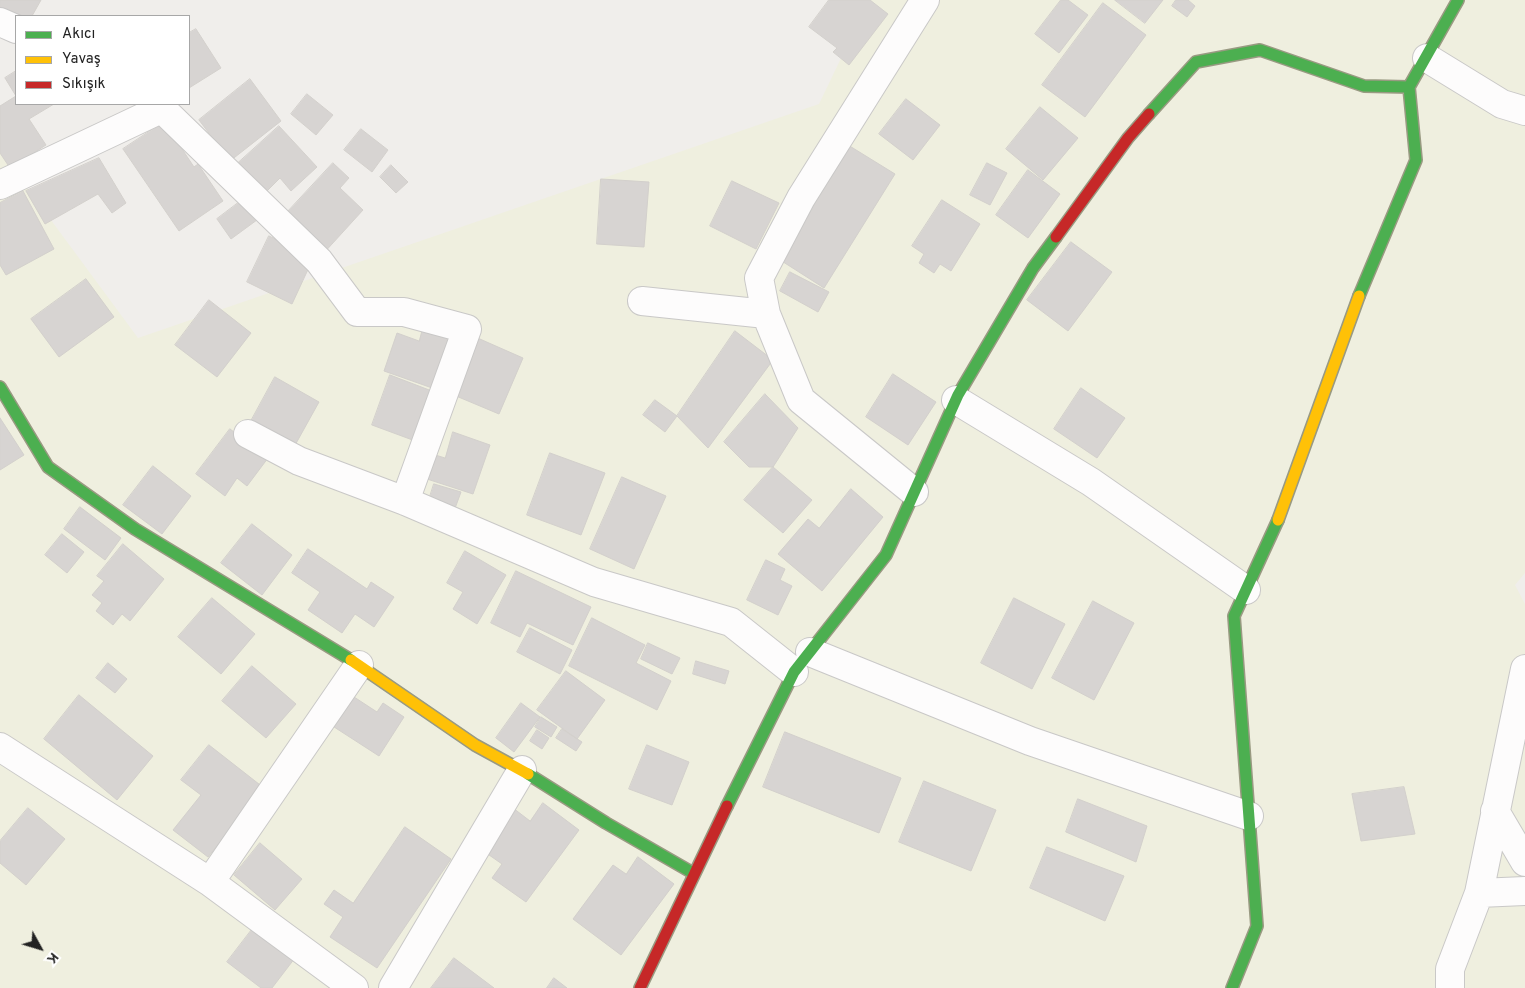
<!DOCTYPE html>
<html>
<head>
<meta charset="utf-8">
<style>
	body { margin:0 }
	#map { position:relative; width:1525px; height:988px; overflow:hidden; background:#f0eeeb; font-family:Overpass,sans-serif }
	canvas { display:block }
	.legend { position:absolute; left:15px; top:15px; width:175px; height:90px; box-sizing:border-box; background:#fff; border:1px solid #a7a7a7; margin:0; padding:6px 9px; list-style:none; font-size:15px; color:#222 }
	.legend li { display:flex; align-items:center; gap:10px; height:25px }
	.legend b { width:25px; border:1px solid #a7a7a7 }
	.north { position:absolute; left:15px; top:923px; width:50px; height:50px; -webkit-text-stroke:4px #fff; paint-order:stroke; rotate:129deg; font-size:14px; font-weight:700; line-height:20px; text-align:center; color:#222 }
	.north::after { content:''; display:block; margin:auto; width:18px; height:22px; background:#222; clip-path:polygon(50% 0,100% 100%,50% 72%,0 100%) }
</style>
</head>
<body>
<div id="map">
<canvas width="1525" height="988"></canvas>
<ul class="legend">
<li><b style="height:6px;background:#4caf50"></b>Akıcı</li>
<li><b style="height:6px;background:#ffc107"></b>Yavaş</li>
<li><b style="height:6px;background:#c62828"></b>Sıkışık</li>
</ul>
<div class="north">K</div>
</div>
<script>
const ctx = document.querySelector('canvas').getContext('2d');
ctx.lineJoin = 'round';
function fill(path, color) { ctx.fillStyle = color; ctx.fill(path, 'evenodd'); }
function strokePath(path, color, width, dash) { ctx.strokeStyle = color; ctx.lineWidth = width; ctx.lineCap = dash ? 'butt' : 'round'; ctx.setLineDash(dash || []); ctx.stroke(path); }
const farmland = new Path2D(`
	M869 0H1525V573L1515 585 1525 604V988H0V151L138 338 819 104Z`);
const building = new Path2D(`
	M0 0H41L32 16H16L0 11Z
	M829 0H870L888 14 849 65 833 52 837 48 809 27Z
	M1061 0H1068L1088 15 1059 53 1035 34Z
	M1115 0H1163L1145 23Z
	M1176 0H1188L1195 6 1187 17 1172 6Z
	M1103 3 1146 35 1085 117 1042 85Z
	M196 29 221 68 189 88V33Z
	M16 71V104H54L29 119 46 145 10 168 0 153V106L16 96 5 78Z
	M250 79 281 121 230 161 199 120Z
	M307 94 333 115 316 135 291 114Z
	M906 99 940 125 913 160 879 134Z
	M1040 107 1078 138 1043 180 1006 149Z
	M164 122 194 167 198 164 223 201 179 231 123 149Z
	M279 126 317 167 291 191 280 178 264 194 237 164Z
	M361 129 388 150 372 172 344 150Z
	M848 145 895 174 824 288 777 258Z
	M99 158 126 203 112 213 98 194 45 224 26 191Z
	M333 163 349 178 340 188 363 210 322 255 281 219Z
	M987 163 1007 173 990 205 970 195Z
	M391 165 408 182 396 193 380 177Z
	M1028 170 1060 194 1028 238 996 215Z
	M601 179 649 182 644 247 597 244Z
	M732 181 779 203 756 249 710 226Z
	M23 191 54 249 6 275 0 265V203Z
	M246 197 261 217 231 239 217 219Z
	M942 200 980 224 951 271 940 264 934 273 919 263 924 254 912 246Z
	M269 236 297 249 311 263 292 304 247 282Z
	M1071 242 1112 272 1068 331 1027 300Z
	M790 272 829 292 818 312 780 291Z
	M86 279 114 317 59 357 31 319Z
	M209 300 251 333 217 377 175 345Z
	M423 328 453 338 435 389 384 371 397 333 419 341Z
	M735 331 773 360 708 448 677 416Z
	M473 336 523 358 499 414 449 393Z
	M893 374 936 402 908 445 866 417Z
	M390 375 437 393 418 442 372 425Z
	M275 377 319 402 294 447 250 423Z
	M1081 388 1125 418 1097 458 1054 429Z
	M765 394 798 428 773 467H749L724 442Z
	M655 400 677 416 665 432 643 415Z
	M0 418 24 455 0 470Z
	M230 429 268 458 247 486 237 478 225 496 196 474Z
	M453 432 490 445 473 494 424 478 432 454 445 458Z
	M550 453 605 473 581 535 527 515Z
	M153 466 191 496 162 534 123 505Z
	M773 467 812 500 783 533 744 500Z
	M622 477 666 496 634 569 590 549Z
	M434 484 461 492 454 511 428 503Z
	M851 489 883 517 822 591 778 554 808 519 819 528Z
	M80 507 121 538 105 560 64 529Z
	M252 524 292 555 262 595 221 563Z
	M62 534 84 552 67 573 45 555Z
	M123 544 164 579 130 621 122 614 113 625 96 611 102 603 92 595 104 581 97 576Z
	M308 549 367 589 371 582 394 597 374 627 355 614 342 633 308 610 320 592 292 573Z
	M465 551 506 575 477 624 453 609 463 592 447 583Z
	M766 560 785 569 780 580 792 586 778 615 747 600Z
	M516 571 591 607 573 645 527 623 520 637 491 623Z
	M212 598 255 634 221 674 178 637Z
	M1014 598 1065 624 1032 689 981 663Z
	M1093 601 1134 623 1094 700 1052 678Z
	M592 618 645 645 636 663 671 681 657 710 569 666Z
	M530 628 572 650 560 674 517 652Z
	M648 643 680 658 672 674 641 659Z
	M696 661 729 671 725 684 693 674Z
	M108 663 127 679 115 693 96 678Z
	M252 666 296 704 266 738 222 701Z
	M566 671 605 700 577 739 537 710Z
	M79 695 153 756 117 800 44 739Z
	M351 695 377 712 383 703 404 717 379 756 331 725Z
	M521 703 540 717 514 752 496 738Z
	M541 717 557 727 551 737 535 727Z
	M562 729 582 742 576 751 556 738Z
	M537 730 549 738 542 749 530 741Z
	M785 732 901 778 879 833 763 787Z
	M209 745 264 788 208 857 173 830 201 795 181 780Z
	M647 745 689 762 672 805 629 789Z
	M924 781 996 810 971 871 899 842Z
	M1404 787 1415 834 1361 841 1352 794Z
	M1078 799 1147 826 1136 862 1066 832Z
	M543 803 579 830 526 902 492 878 502 864 482 850 513 808 530 821Z
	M28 808 65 839 26 885 0 863V841Z
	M405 827 451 859 377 968 330 937 343 917 324 904 334 890 353 903Z
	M260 843 302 879 275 910 234 875Z
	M1047 847 1124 876 1105 921 1030 888Z
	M638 857 674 884 621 955 573 919 613 865 626 874Z
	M257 923 298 954 272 988H261L227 962Z
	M454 958 494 988H431Z
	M554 978 567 988H547Z`);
const street = new Path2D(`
	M0 22 16 29
	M1427 58 1502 104 1525 111
	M157 104 319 261 357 312H404L467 329 405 501
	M0 185 163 108
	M642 301 766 314
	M956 400 1091 482 1246 590
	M248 434 299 461 405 501 594 582 731 622 794 672
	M914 492 801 400 766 314 759 278 801 198 925 0
	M810 652 1030 741 1249 816
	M0 747 210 882 354 988
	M1495 811 1525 862
	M210 882 359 665
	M1479 893 1525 891
	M393 988 522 770
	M1450 988V969L1479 893 1525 669`);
const fast = new Path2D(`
	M1149 114 1196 62 1260 50 1364 86 1409 87 1458 0
	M1359 296 1416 160 1409 87
	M0 387 48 467 135 529 351 660
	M528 774 606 823 693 873
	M727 806 794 672 886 555 958 395 1033 268 1056 237
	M1232 988 1257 926 1234 616 1278 520`);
const slow = new Path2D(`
	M1278 520 1359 296
	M351 660 475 745 528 774`);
const jam = new Path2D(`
	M1056 237 1128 138 1149 114
	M640 988 727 806`);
fill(farmland, '#efefdf');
fill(building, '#d7d4d2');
strokePath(building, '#d3d0cc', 1);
strokePath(street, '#c9c8c7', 30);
strokePath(fast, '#999a82', 14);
strokePath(slow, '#999a82', 14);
strokePath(jam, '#999a82', 14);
strokePath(street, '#fdfcfc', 28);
strokePath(fast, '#4caf50', 11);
strokePath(slow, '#ffc107', 11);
strokePath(jam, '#c62828', 11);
</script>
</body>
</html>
